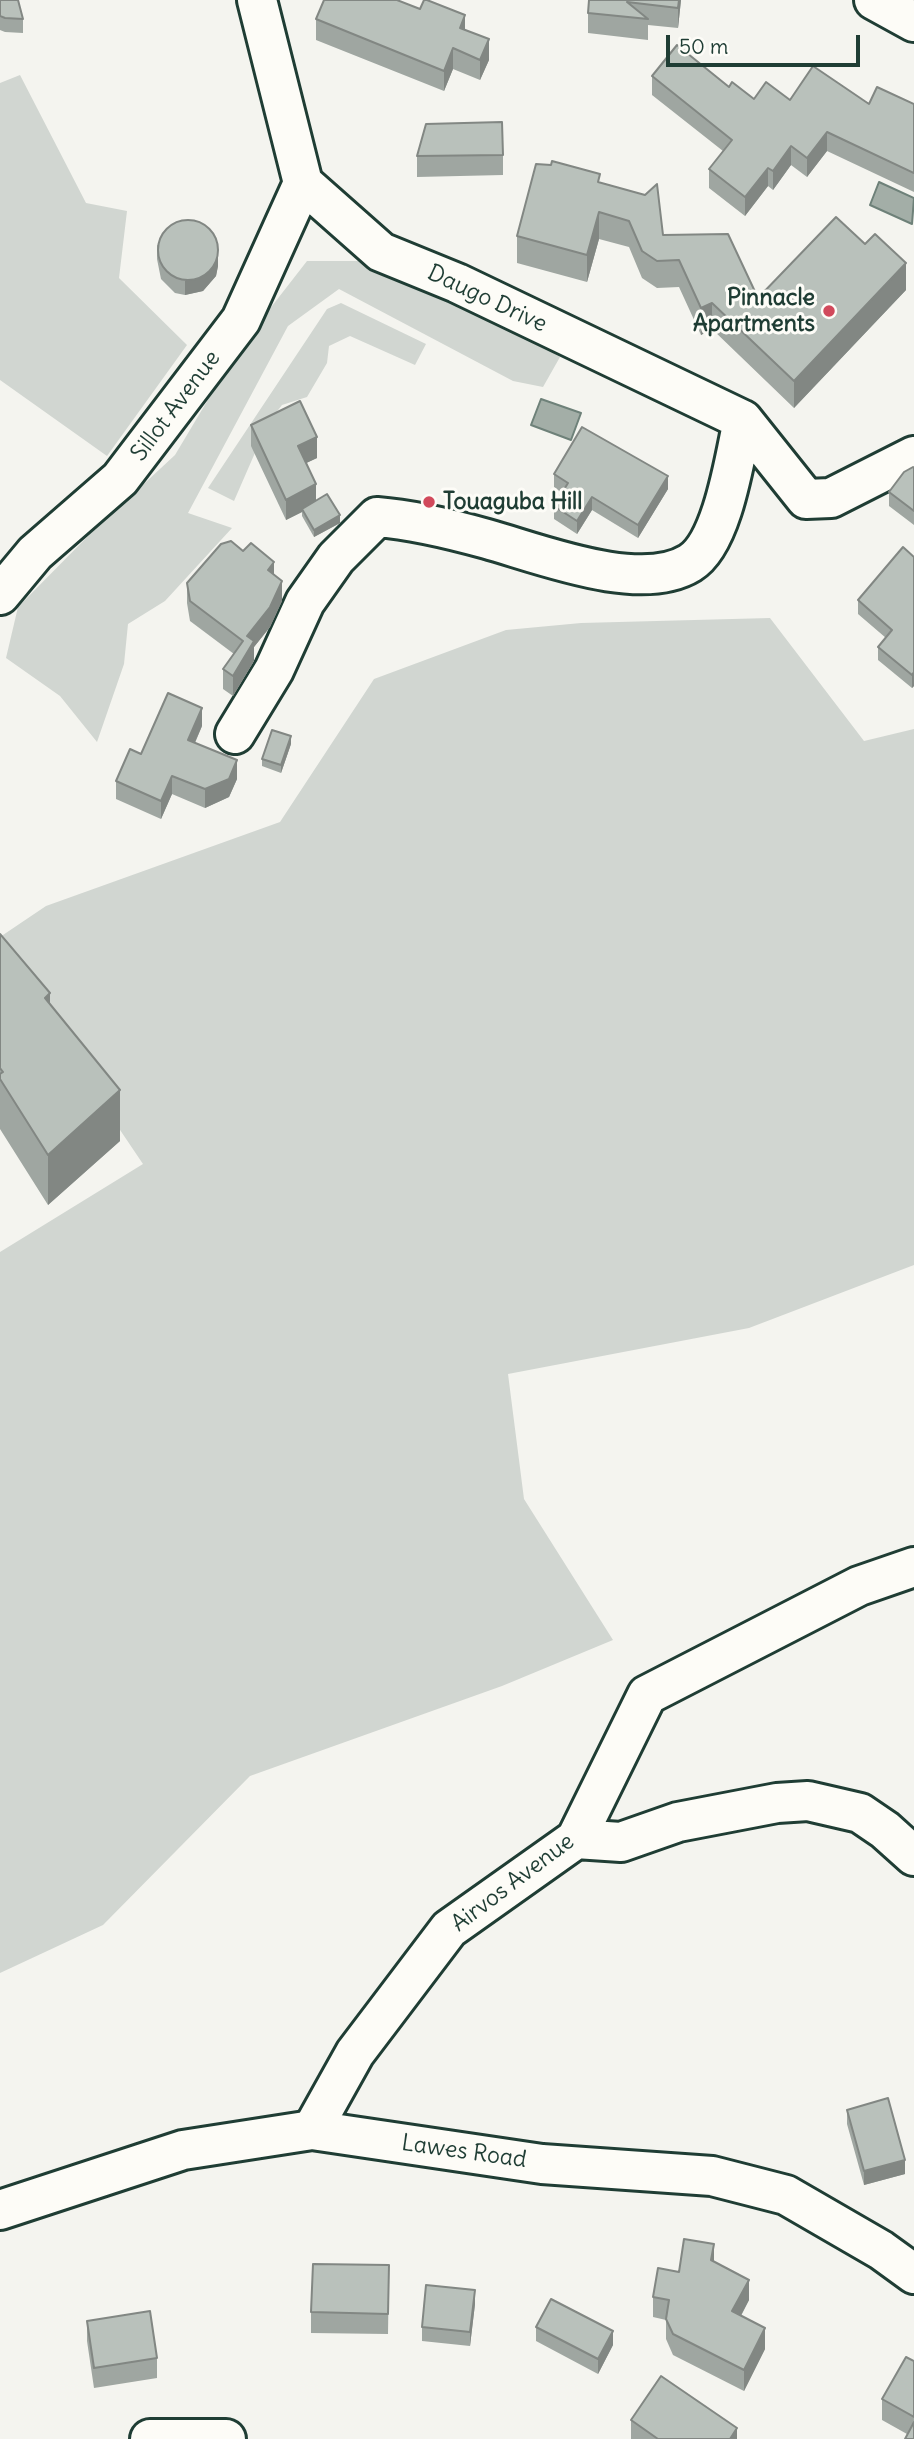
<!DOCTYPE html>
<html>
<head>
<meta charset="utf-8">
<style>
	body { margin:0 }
	#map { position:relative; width:914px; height:2439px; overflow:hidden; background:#f4f4ef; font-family:Delius,sans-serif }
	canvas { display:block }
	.scale { position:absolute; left:666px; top:35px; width:194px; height:32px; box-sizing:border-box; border:4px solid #1f3d34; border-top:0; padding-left:9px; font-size:21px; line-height:24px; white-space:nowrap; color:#1f3d34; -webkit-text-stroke:5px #fdfcf7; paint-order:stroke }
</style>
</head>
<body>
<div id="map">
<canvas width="914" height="2439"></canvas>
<div class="scale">50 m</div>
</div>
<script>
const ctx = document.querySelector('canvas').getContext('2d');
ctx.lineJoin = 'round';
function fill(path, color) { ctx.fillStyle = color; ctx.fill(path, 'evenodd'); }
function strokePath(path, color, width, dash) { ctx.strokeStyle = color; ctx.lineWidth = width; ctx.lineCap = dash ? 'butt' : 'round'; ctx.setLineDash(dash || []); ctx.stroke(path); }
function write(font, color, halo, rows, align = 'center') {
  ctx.font = font + ' Delius,sans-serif'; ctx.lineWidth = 6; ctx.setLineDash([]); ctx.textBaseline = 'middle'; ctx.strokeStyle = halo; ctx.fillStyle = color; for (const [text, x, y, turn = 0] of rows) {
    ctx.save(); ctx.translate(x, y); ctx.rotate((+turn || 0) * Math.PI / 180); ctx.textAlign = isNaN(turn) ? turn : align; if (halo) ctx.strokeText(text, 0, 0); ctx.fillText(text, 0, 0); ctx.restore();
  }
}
const green = new Path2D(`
	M20 75 86 203 127 211 119 278 187 345 107 456 0 380V83Z
	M307 261H364L513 327 560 357 543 387 513 381 339 289 288 326 188 513 232 528 165 601 128 624 124 664 97 742 60 696 6 658 18 607 91 533 175 455 237 351Z
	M341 303 426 344 415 365 350 336 329 346 327 363 307 397 282 405 268 423 234 501 208 488 327 309Z
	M770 618 864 741 914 729V1265L749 1328 508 1374 524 1499 613 1640 502 1686 250 1776 103 1925 0 1973V1252L143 1164 0 952V937L46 906 280 822 374 679 506 630 581 623Z`);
const water = new Path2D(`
	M879 182 914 198 912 224 870 205Z
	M541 399 581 413 571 440 531 425Z`);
const minor = new Path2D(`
	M257 0 303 183 381 252 457 283 743 420 806 499 831 498 914 456
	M874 0 914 22
	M0 595 35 553 120 479 241 320 303 183
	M235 734 274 670 305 602 336 558 377 517C415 520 451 529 487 539 538 553 640 594 690 563 723 543 735 456 743 420
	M576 1839 621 1842 678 1822 777 1803 808 1801 860 1813 885 1830 914 1856
	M312 2130 355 2053 449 1929 576 1839 647 1695 859 1586 914 1567
	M150 2439H226`);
const major = new Path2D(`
	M0 2210 183 2150 312 2130 542 2164 712 2176 786 2195 881 2250 914 2274`);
const wall = new Path2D(`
	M0 0 23 19V33L5 32 0 30Z
	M589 0H681L678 28 648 25V40L588 33V13Z
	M316 19 465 30 489 60 480 80 453 69 444 91 316 40Z
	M652 76 729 87 754 99 869 104H914V192L827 151 807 177 791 165 773 190 768 186 745 216 709 188V169L723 151 652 95Z
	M503 155V175L417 177V156Z
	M600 183 663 235 758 298 906 290 794 408 712 329 701 335 679 287 657 288 642 278 629 247 599 239 587 282 517 263V236Z
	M157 245 218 266 216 276 203 291 185 295 175 293 161 279 157 259Z
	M251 425 317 458 306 463 316 501 340 523 314 537 302 516V512L286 520 251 446Z
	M914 468V525L889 506V492Z
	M554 474 668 489 638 538 592 510 577 534 554 519V506L562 493 554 487Z
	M914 557V686L912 688 878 660V647L886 638 858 614V600Z
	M274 575 282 601 270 627 254 647V661L233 696 223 689V669L234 654 190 621 187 603V583Z
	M202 726 195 743 237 779 229 797 205 808 172 794 161 819 116 799V781L141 754Z
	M291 744 281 773 262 766V759Z
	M0 934 50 1005 120 1141 48 1205 0 1129Z
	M847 2110 905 2174 864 2185 847 2124Z
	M714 2262 749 2300 741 2316 765 2349 744 2391 673 2355 666 2339V2320L653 2317V2297L679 2272Z
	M389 2265 388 2334 311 2333V2312Z
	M475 2304 470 2346 422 2341V2327Z
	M87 2321 157 2358V2378L94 2388 87 2341Z
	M536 2327 613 2345 598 2374 536 2341Z
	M914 2361V2439L907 2434 882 2420V2399Z
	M631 2420 737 2439H631Z`);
const shadedWall = new Path2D(`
	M679 0H681L678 28V8Z
	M465 15V36L460 28Z
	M489 39V60L480 80V60Z
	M453 48V69L444 91V71Z
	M827 132V151L807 177V158Z
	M791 146V165L773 190V171Z
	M768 168V186L745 216V197Z
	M599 212V239L587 282V255Z
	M218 252V266L216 276 203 291 185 295V281Z
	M906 263V290L794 408V381Z
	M712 303V329L701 335V308Z
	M317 437V458L298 467V446Z
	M668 476V489L638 538V525Z
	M316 484V505L302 509V512L286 520V500Z
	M592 497V510L577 534V521Z
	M340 515V523L314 537V530Z
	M274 562V581L268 570Z
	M282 581V601L270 627 254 647V661L233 696V676L247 636Z
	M914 672V686L912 688V675Z
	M202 708V726L188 758V740Z
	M291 736V744L281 773V765Z
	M237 760V779L229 797 205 808V789Z
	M172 776V794L161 819V801Z
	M50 993V1043L45 998Z
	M120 1090V1141L48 1205V1155Z
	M905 2160V2174L864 2185V2171Z
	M714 2244V2265L711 2260Z
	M749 2280V2300L732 2332V2311Z
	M475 2290V2304L470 2346V2332Z
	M765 2328V2349L744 2391V2370Z
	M613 2331V2345L598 2374V2359Z
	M737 2428V2439H730Z`);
const building = new Path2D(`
	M0 0H18L23 19 5 18 0 16Z
	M324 0H397L420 9 424 0H427L465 15 460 28 489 39 480 60 453 48 444 71 316 19Z
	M589 0H679L678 8 627 2 648 19 588 13Z
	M677 45 729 87 732 82 754 99 766 82 790 100 813 66 869 104 877 87 914 104V173L827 132 807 158 791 146 773 171 768 168 745 197 709 169 732 140 652 76Z
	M502 122 503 155 417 156 426 124Z
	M552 161 600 174 598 182 645 195 657 184 663 235 728 234 758 298 836 217 865 244 875 234 906 263 794 381 712 303 701 308 679 260 657 261 642 251 629 221 599 212 587 255 517 236 536 164 551 165Z
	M158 250a30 30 0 1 1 60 0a30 30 0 1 1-60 0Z
	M300 401 317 437 298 446 316 484 286 500 251 425Z
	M582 427 668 476 638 525 592 497 577 521 554 506 568 483 554 474Z
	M913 467 914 468V511L889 492 904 472Z
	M327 494 340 515 314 530 302 509Z
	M231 541 243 551 251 543 274 562 268 570 282 581 270 607 247 636 254 641 233 676 223 669 243 641 190 601 187 583 221 544Z
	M903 547 914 557V672L912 675 878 647 892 630 858 600Z
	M168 693 202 708 188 740 237 760 229 779 205 789 172 776 161 801 116 781 130 749 141 754Z
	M272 730 291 736 281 765 262 759Z
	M0 934 50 993 45 998 120 1090 48 1155 0 1079V1074L3 1072 0 1068Z
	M888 2098 905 2160 864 2171 847 2110Z
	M684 2239 714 2244 711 2260 749 2280 732 2311 765 2328 744 2370 673 2334 666 2319 669 2300 653 2297 658 2268 679 2272Z
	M313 2264 389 2265 388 2314 311 2312Z
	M426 2285 475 2290 470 2332 422 2327Z
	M551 2299 613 2331 598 2359 536 2327Z
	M150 2311 157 2358 94 2368 87 2321Z
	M906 2357 914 2361V2417L882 2399Z
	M661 2376 737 2428 730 2439H658L631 2420Z
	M914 2422V2439H905Z`);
const markers = [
	[829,311,7,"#d1495b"],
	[429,502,7,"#d1495b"]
];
const poiNames = [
	["Pinnacle",815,298],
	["Apartments",815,324],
	["Touaguba Hill",443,502,"left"]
];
const streetNames = [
	["Daugo Drive",487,299,25],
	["Sillot Avenue",176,406,-53],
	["Airvos Avenue",513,1883,-37],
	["Lawes Road",464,2152,8]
];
fill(green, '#d1d6d1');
fill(water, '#a3aea7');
strokePath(water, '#6e8179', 2);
strokePath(minor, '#1f3d34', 44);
strokePath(major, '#1f3d34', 44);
strokePath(minor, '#fdfcf7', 38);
strokePath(major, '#fdfcf7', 38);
fill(wall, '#9fa6a1');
fill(shadedWall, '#828783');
fill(building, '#b9c1bb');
strokePath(building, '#828783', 2);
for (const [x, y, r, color] of markers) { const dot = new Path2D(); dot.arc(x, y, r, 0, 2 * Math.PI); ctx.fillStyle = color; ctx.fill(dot); strokePath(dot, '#fdfcf7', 2.5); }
write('bold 23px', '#1f3d34', '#fdfcf7', poiNames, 'right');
write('23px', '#1f3d34', '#fdfcf7', streetNames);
</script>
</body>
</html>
